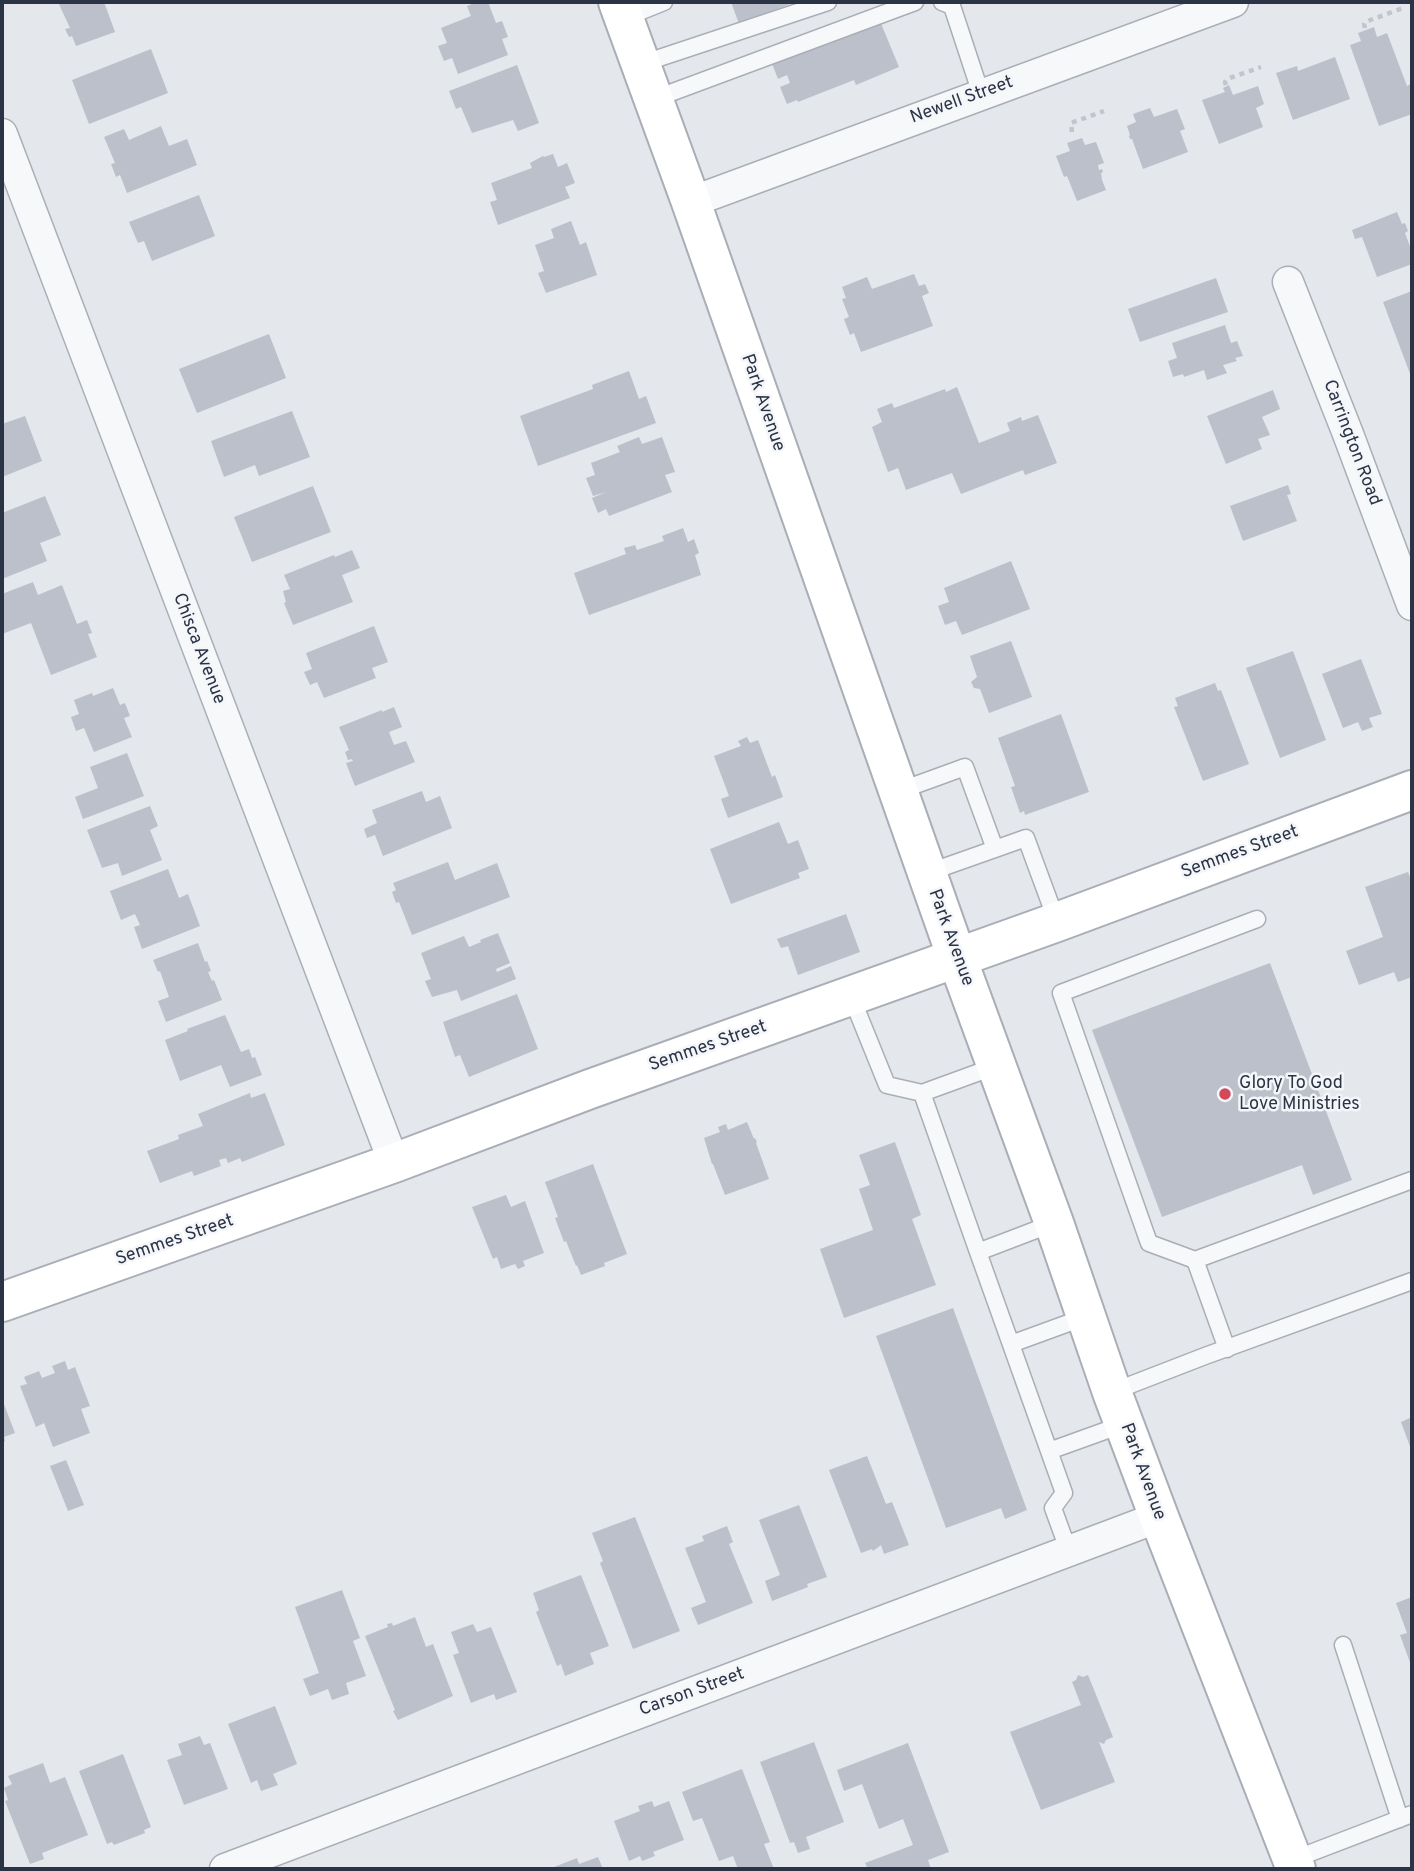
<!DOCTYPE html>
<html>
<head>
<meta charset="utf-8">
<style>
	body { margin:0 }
	#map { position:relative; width:1414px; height:1871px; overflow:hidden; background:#e4e7ec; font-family:Overpass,sans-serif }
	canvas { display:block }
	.frame { position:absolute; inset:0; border:4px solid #2b3445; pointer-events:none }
</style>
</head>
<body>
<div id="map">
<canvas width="1414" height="1871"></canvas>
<div class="frame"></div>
</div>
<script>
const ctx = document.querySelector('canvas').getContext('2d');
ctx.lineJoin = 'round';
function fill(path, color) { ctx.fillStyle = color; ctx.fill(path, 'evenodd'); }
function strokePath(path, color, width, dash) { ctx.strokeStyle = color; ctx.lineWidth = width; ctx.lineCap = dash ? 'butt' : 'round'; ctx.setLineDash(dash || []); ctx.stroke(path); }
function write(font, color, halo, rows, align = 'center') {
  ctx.font = font + ' Overpass,sans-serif'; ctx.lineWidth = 5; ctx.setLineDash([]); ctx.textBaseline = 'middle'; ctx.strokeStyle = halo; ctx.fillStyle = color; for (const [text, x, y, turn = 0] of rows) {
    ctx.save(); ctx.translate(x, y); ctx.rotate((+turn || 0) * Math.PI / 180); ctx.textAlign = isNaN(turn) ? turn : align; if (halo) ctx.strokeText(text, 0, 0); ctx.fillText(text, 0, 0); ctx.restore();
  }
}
const building = new Path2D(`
	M58 2H104L115 32 76 46 72 36 69 37 65 29 70 28Z
	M477 2H488L496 23 502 21 508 37 502 39 508 55 458 74 452 58 444 61 438 46 447 43 441 28 471 16 467 6Z
	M731 2H795L739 24Z
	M880 21 899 67 856 85 854 80 798 102 797 100 787 104 780 87 790 83 787 75 778 79 771 61 802 48 804 52Z
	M1374 27 1377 37 1387 33 1407 86 1412 83V114L1379 126 1350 45 1361 41 1358 33Z
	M151 49 168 93 89 124 72 80Z
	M1335 57 1350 99 1293 120 1276 73 1297 66 1298 71Z
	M517 65 539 123 518 131 513 120 472 133 461 107 456 109 449 91Z
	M1229 85 1233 95 1258 86 1264 104 1256 108 1263 127 1219 144 1202 100 1225 92 1223 88Z
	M1150 108 1154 117 1177 109 1185 129 1180 131 1188 152 1143 169 1132 139H1130L1129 136 1130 135 1127 126 1136 122 1133 114Z
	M161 126 169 146 187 139 197 165 127 193 120 175 116 177 111 164 115 163 104 137 124 129 129 140Z
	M1082 138 1085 145 1096 142 1104 163 1098 165 1099 170 1102 169 1103 172 1101 173 1102 180 1106 190 1077 201 1067 176 1064 177 1056 156 1070 151 1067 143Z
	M553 154 558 167 567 163 575 183 565 187 570 198 498 225 490 202 497 200 491 183 532 168 530 163 543 156 544 157Z
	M199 195 215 236 152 261 144 241 138 243 129 222Z
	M1397 212 1402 224 1405 223 1408 231 1405 233 1412 252V264L1377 277 1362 237 1355 239 1352 230Z
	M571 221 580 245 586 242 597 275 546 293 538 273 544 271 535 245 554 238 551 229Z
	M914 274 919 286 925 284 929 293 922 296 933 326 861 352 854 333 850 335 844 319 849 317 842 299 846 298 842 287 867 277 872 289Z
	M1216 278 1228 312 1140 342 1128 309Z
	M1412 291V379L1383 302Z
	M1225 325 1231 343 1237 341 1243 356 1235 358 1237 361 1223 365 1227 373 1207 380 1204 370 1184 377 1183 374 1173 377 1168 361 1177 358 1172 343Z
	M269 334 286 378 197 413 179 369Z
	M629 371 639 399 646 396 656 423 538 466 520 416 593 389 592 385Z
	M957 387 979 443 1010 431 1007 423 1021 417 1022 421 1038 415 1057 463 1025 475 1023 470 961 494 952 473 906 490 898 468 888 472 872 427 882 422 877 409 892 403 894 408 945 389 946 392Z
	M1273 390 1280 409 1262 417 1270 435 1258 439 1262 449 1226 464 1207 416Z
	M292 411 310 457 259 476 255 465 224 477 211 441Z
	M25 416 42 461 2 477V424Z
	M639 437 642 444 662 437 675 472 665 475 672 492 609 516 606 509 598 513 592 498 606 492 593 496 586 478 595 475 591 463 620 452 617 446Z
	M1288 485 1291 494 1287 495 1297 521 1243 541 1230 506Z
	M313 486 331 532 252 562 234 517Z
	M45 496 61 535 40 543 47 561 2 579V513Z
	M683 528 688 542 694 539 699 553 695 555 701 575 589 615 574 573 626 554 624 548 635 545 637 550 664 541 662 536Z
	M352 550 360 568 342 575 353 602 293 625 284 603 286 602 283 591 290 589 284 575 334 555 335 557Z
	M1011 561 1030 609 962 635 956 621 945 625 938 606 949 602 944 588Z
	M33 582 38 595 62 585 77 624 87 620 92 633 88 634 97 657 51 675 31 623 2 634V594Z
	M374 626 388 662 372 668 376 678 324 698 317 682 310 685 304 672 312 669 306 653Z
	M1011 641 1032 697 989 713 980 689 974 688 971 682 977 677 970 656Z
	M1293 651 1326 740 1280 758 1246 668Z
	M1361 659 1382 714 1369 718 1373 727 1362 731 1358 722 1343 728 1322 674Z
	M1215 683 1218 691 1221 690 1249 764 1203 781 1174 707 1178 706 1175 698Z
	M113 688 120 705 125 703 130 716 124 718 132 737 94 752 84 728 76 731 71 717 79 714 74 700 92 693 93 696Z
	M394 707 402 727 389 732 394 745 406 741 415 762 355 786 346 763 353 761 352 759 348 760 345 752 349 750 339 727 382 710V712Z
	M1061 714 1089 792 1025 815 1024 811 1020 813 1011 787 1015 786 998 738Z
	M747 737 750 743 758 740 772 777 775 775 783 797 728 818 721 799 729 796 714 756 741 746 738 741Z
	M127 753 144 796 83 819 75 797 98 788 90 767Z
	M422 791 426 802 440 796 452 828 383 856 375 835 367 838 364 829 377 823 372 810Z
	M150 806 158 826 150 830 162 860 122 876 118 863 102 868 87 830Z
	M779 822 788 844 798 840 809 869 798 873 800 878 731 904 710 849Z
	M448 862 455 880 497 863 510 897 412 935 399 902 396 903 392 892 396 890 393 883Z
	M168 869 179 898 188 894 200 926 142 949 134 927 140 925 135 914 121 920 110 891Z
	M1408 872 1412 883V977L1398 982 1394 972 1359 985 1346 951 1383 937 1365 887Z
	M846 914 860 952 798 975 788 946 781 948 777 939Z
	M498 933 510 963 496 969 497 972 511 966 516 979 461 1001 457 990 432 997 425 981 431 979 421 953 464 936 469 947 481 942 480 940Z
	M198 943 205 962 207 961 211 971 208 972 212 981 214 980 222 1000 166 1022 158 1001 169 997 160 971 158 972 153 960Z
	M1270 963 1352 1180 1313 1195 1302 1165 1162 1217 1092 1030Z
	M517 994 538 1049 469 1077 460 1055 455 1057 443 1022Z
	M225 1015 241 1052 249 1049 252 1058 255 1057 262 1075 230 1087 221 1065 180 1081 165 1040 188 1031 187 1029Z
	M250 1093 251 1098 265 1093 285 1145 242 1162 240 1158 228 1163 226 1158 219 1160 221 1166 194 1176 192 1171 160 1183 147 1151 179 1139 178 1135 203 1126 198 1114Z
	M747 1122 754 1139 755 1138 757 1142 756 1143 769 1179 725 1195 713 1164H712L704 1138 720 1132 718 1127 726 1124 728 1130Z
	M895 1142 921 1215 912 1219 936 1285 844 1318 820 1249 873 1230 859 1189 870 1185 859 1155Z
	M593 1164 627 1254 604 1263 605 1266 581 1275 577 1265 576 1266 566 1241 564 1242 555 1218 558 1217 545 1182Z
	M506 1195 511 1207 525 1201 544 1253 523 1261 525 1266 518 1269 515 1264 501 1269 497 1257 493 1259 472 1207Z
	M953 1308 1027 1510 1005 1519 1001 1508 946 1528 876 1336Z
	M65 1361 68 1370 75 1367 90 1406 81 1409 90 1433 53 1447 44 1423 36 1427 20 1386 27 1384 24 1377 39 1371 42 1378 55 1373 52 1366Z
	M2 1399 15 1433 4 1437 5 1441 2 1443Z
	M1412 1417V1452L1401 1422Z
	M867 1456 886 1504 892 1502 909 1545 884 1554 881 1545 873 1551 872 1549 861 1553 829 1470Z
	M66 1460 84 1505 68 1511 50 1466Z
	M799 1505 827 1577 807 1584 808 1587 772 1601 765 1581 780 1575 759 1520Z
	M635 1517 680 1631 633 1649 600 1563 603 1561 592 1533Z
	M727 1526 733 1542 729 1544 753 1603 698 1625 691 1608 706 1602 685 1548 704 1541 702 1536Z
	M581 1575 609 1646 590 1653 594 1664 565 1676 561 1664 557 1666 536 1612 539 1610 533 1593Z
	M342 1590 360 1638 353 1641 366 1676 346 1683 349 1694 332 1700 328 1689 310 1696 303 1679 319 1673 295 1607Z
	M1412 1597V1668L1400 1635 1407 1633 1396 1603Z
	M415 1617 426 1647 433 1644 453 1696 398 1720 393 1711 395 1710 365 1636 388 1627 387 1624 392 1623 393 1626Z
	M473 1624 477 1632 491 1627 517 1692 496 1700 494 1694 471 1703 453 1655 459 1653 451 1632Z
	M1078 1675 1083 1677 1088 1675 1113 1737 1106 1740 1104 1744 1099 1742 1115 1782 1041 1810 1010 1732 1081 1705 1072 1682 1076 1680Z
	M275 1706 297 1764 273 1774 278 1785 261 1791 257 1780 251 1783 228 1724Z
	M200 1736 204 1745 210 1743 228 1789 184 1805 167 1760 182 1755 178 1744Z
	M814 1742 844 1822 806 1837 810 1849 798 1853 794 1842 790 1843 760 1762Z
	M908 1743 949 1852 928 1860 931 1869H868L865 1863 913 1845 903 1819 879 1829 862 1784 844 1791 837 1770Z
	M123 1754 151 1827 144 1830 145 1833 114 1845 112 1842 107 1844 79 1771Z
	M43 1763 50 1783 65 1777 88 1835 42 1853 44 1859 30 1864 5 1801 8 1800 4 1788 12 1784 8 1776Z
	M742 1769 770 1842 764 1844 774 1869H738L733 1856 719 1861 702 1818 693 1821 682 1792Z
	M652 1801 654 1807 669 1801 684 1840 653 1852 655 1856 642 1861 640 1856 629 1861 614 1821 640 1811 638 1806Z
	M598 1857 603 1869H549L577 1858 579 1864Z`);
const path = new Path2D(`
	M1365 28 1364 24 1365 22 1403 8
	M1226 85 1225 82 1227 79 1261 67
	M1072 132 1071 123 1104 111`);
const service = new Path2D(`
	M942 2 952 6 981 94
	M624 18 664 2
	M641 64 828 2
	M654 99 915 2
	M899 791 965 767 995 849
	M927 873 1026 838 1057 922
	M1257 919 1061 993 1149 1243 1195 1260 1412 1180
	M851 996 887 1085 922 1093 978 1252 1054 1223
	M922 1093 996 1066
	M978 1252 1064 1493 1053 1508 1069 1552
	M1195 1260 1227 1349
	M1011 1344 1085 1317
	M1112 1392 1205 1356 1412 1281
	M1049 1451 1124 1424
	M1343 1645 1400 1819
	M1292 1860 1412 1814`);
const minor = new Path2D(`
	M2 134 394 1163
	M691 202 1233 2
	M1288 282 1348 434 1412 605
	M225 1869 1159 1517`);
const secondary = new Path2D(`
	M618 2 691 202 957 958 1054 1223 1112 1392 1159 1517 1296 1869
	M2 1302 394 1163 590 1089 1057 922 1412 790`);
const markers = [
	[1225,1094,7,"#d1495b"]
];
const streetNames = [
	["Newell Street",962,101,-20],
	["Park Avenue",762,403,71],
	["Carrington Road",1351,443,69],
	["Chisca Avenue",198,649,69],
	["Semmes Street",1240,853,-20],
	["Park Avenue",950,938,70],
	["Semmes Street",708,1047,-19],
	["Semmes Street",175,1241,-19],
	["Park Avenue",1142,1472,70],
	["Carson Street",692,1693,-20]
];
const poiNames = [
	["Glory To God",1239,1084],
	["Love Ministries",1239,1105]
];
fill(building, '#bbc0ca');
strokePath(service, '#a9aeb7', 19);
strokePath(minor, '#a9aeb7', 33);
strokePath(secondary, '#a9aeb7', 42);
strokePath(path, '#c2c5cb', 4.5, [5, 5]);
strokePath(service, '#f7f8fa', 16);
strokePath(minor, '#f7f8fa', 30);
strokePath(secondary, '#fff', 38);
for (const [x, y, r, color] of markers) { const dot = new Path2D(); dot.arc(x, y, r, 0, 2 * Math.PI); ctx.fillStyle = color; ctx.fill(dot); strokePath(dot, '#f4f6f9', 2.5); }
write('18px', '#2b3445', '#f4f6f9', streetNames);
write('18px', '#2b3445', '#f4f6f9', poiNames, 'left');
</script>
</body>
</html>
